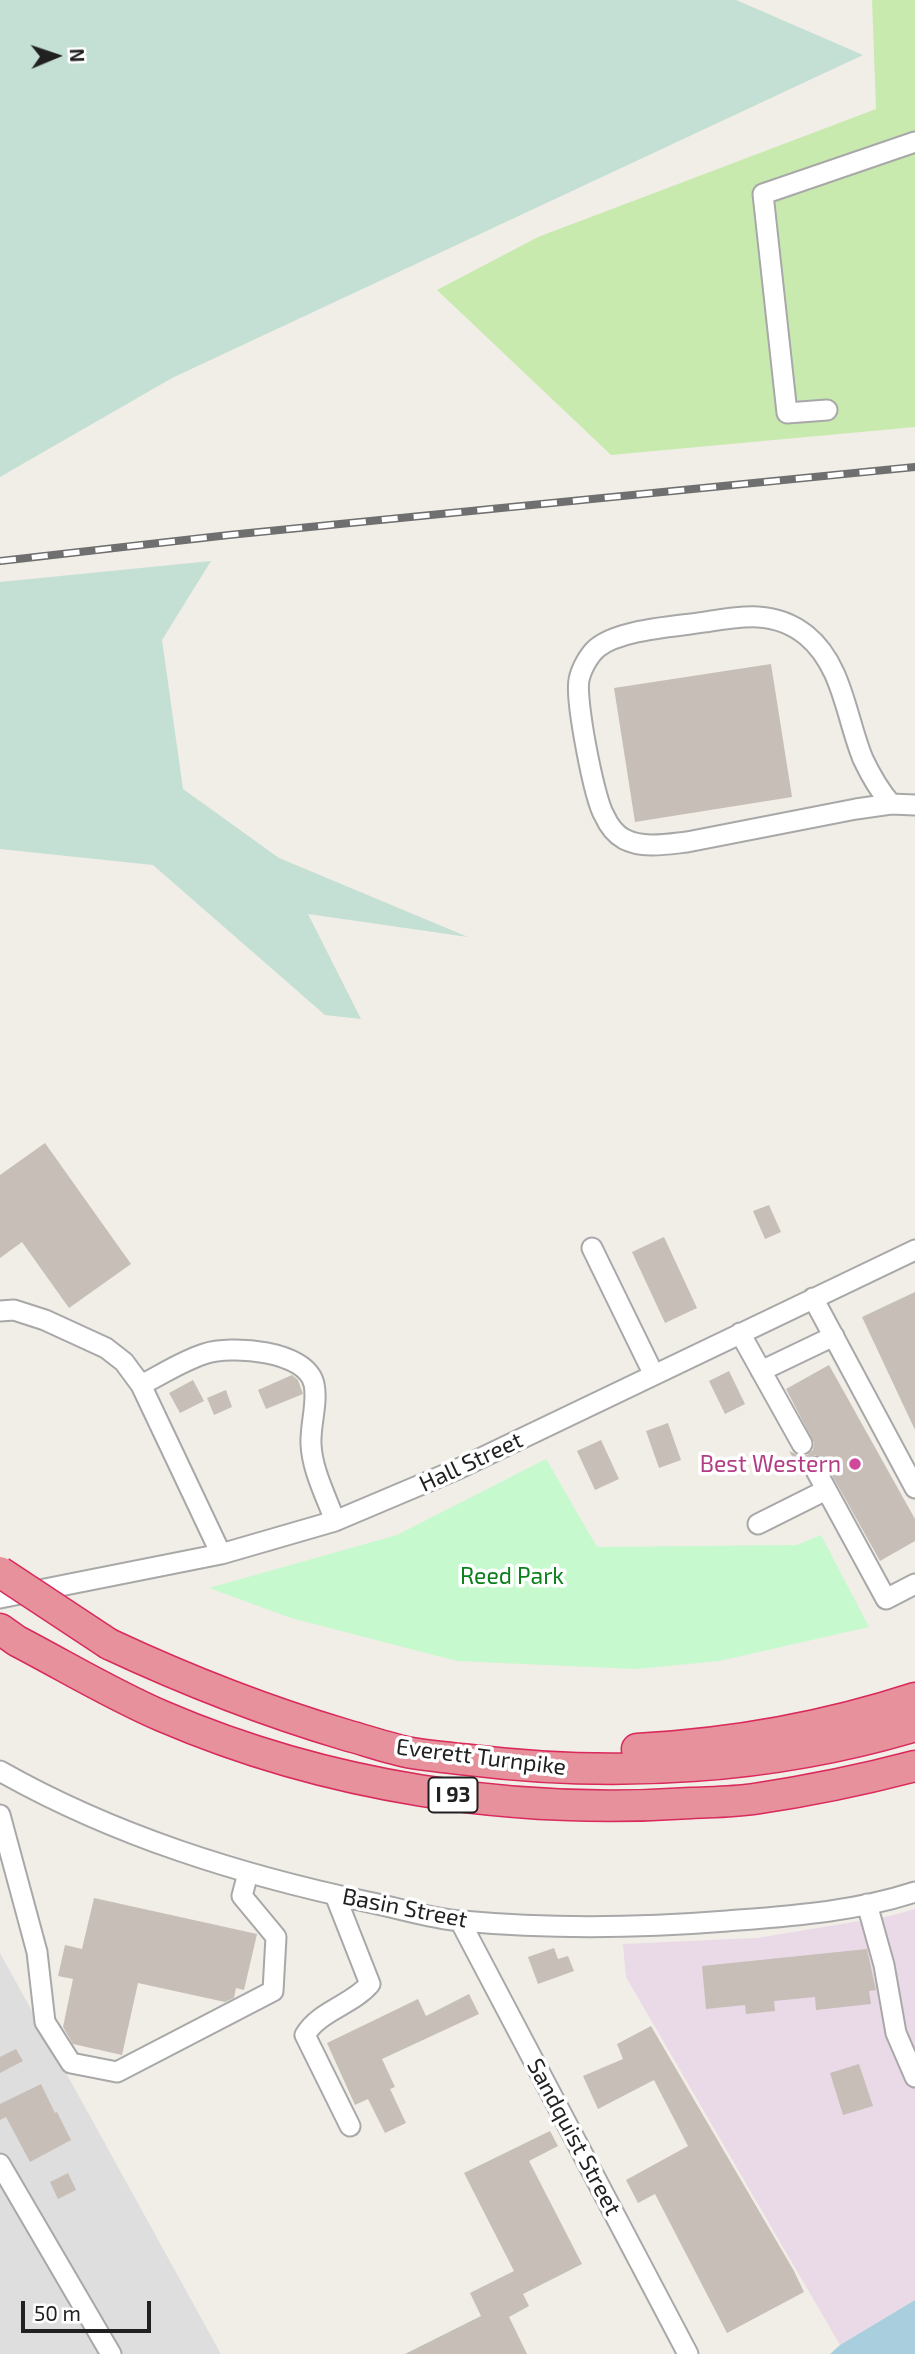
<!DOCTYPE html>
<html>
<head>
<meta charset="utf-8">
<style>
	body { margin:0 }
	#map { position:relative; width:915px; height:2354px; overflow:hidden; background:#f1eee7; font-family:"Exo 2",sans-serif }
	canvas { display:block }
	.north { position:absolute; left:21px; top:21px; width:70px; height:70px; -webkit-text-stroke:5px #fff; paint-order:stroke; rotate:88deg; font-size:19px; font-weight:700; line-height:28px; text-align:center; color:#212121 }
	.north::after { content:''; display:block; margin:auto; width:24px; height:32px; background:#212121; clip-path:polygon(50% 0,100% 100%,50% 72%,0 100%) }
	.scale { position:absolute; left:21px; top:2301px; width:130px; height:32px; box-sizing:border-box; border:4px solid #212121; border-top:0; padding-left:9px; font-size:21px; line-height:24px; white-space:nowrap; color:#212121; -webkit-text-stroke:5px #fff; paint-order:stroke }
</style>
</head>
<body>
<div id="map">
<canvas width="915" height="2354"></canvas>
<div class="north">N</div>
<div class="scale">50 m</div>
</div>
<script>
const ctx = document.querySelector('canvas').getContext('2d');
ctx.lineJoin = 'round';
function fill(path, color) { ctx.fillStyle = color; ctx.fill(path, 'evenodd'); }
function strokePath(path, color, width, dash) { ctx.strokeStyle = color; ctx.lineWidth = width; ctx.lineCap = dash ? 'butt' : 'round'; ctx.setLineDash(dash || []); ctx.stroke(path); }
function write(font, color, halo, rows, align = 'center') {
  ctx.font = font + ' "Exo 2",sans-serif'; ctx.lineWidth = 7; ctx.setLineDash([]); ctx.textBaseline = 'middle'; ctx.strokeStyle = halo; ctx.fillStyle = color; for (const [text, x, y, turn = 0] of rows) {
    ctx.save(); ctx.translate(x, y); ctx.rotate((+turn || 0) * Math.PI / 180); ctx.textAlign = isNaN(turn) ? turn : align; if (halo) ctx.strokeText(text, 0, 0); ctx.fillText(text, 0, 0); ctx.restore();
  }
}
const residential = new Path2D(`
	M0 1953 221 2354H0Z`);
const industrial = new Path2D(`
	M915 1909V2300L840 2345 626 1977 623 1944 757 1938 890 1916Z`);
const grass = new Path2D(`
	M872 0H915V427L611 455 437 290 538 237 876 109Z`);
const wetland = new Path2D(`
	M0 0H736L863 55 172 378 0 477Z
	M211 561 162 640 183 789 279 858 468 937 308 914 361 1019 325 1015 153 865 0 849V582Z`);
const park = new Path2D(`
	M546 1459 597 1547 797 1545 821 1535 869 1627 719 1661 636 1669 457 1661 291 1618 209 1588 397 1535Z`);
const water = new Path2D(`
	M915 2300V2354H830L840 2345Z`);
const building = new Path2D(`
	M771 664 792 797 635 822 614 688Z
	M45 1143 131 1264 69 1308 22 1242 0 1258V1175Z
	M769 1205 781 1232 765 1239 753 1211Z
	M664 1237 697 1308 665 1323 632 1252Z
	M915 1292V1430L862 1317Z
	M829 1365 915 1519V1541L880 1561 824 1461 815 1455 808 1457 803 1461 802 1473 789 1451 801 1456 807 1455 813 1450 814 1443 786 1389Z
	M729 1371 745 1404 725 1414 709 1381Z
	M292 1375 298 1380 303 1394 266 1409 258 1390Z
	M193 1380 204 1401 180 1413 169 1393Z
	M226 1390 232 1407 214 1415 207 1398Z
	M668 1423 681 1460 659 1468 646 1431Z
	M601 1440 619 1479 595 1490 577 1451Z
	M94 1898 257 1934 244 1990 236 1988 234 1998 225 2002 138 1983 122 2055 73 2044 63 2027 73 1979 58 1976 65 1945 82 1949Z
	M554 1948 558 1959 568 1956 574 1971 538 1984 528 1957Z
	M867 1949 876 1990 869 1991 871 2004 816 2010 815 1997 774 2001 775 2011 746 2014 745 2005 706 2009 702 1966Z
	M469 1994 479 2014 382 2059 395 2087 390 2089 406 2123 385 2133 368 2099 355 2105 327 2043 418 1999 426 2016Z
	M651 2026 794 2271 804 2292 727 2333 655 2194 638 2203 626 2180 688 2146 654 2080 598 2109 583 2076 623 2059 617 2044Z
	M16 2049 23 2061 0 2073V2057Z
	M859 2064 873 2106 843 2115 830 2073Z
	M41 2084 55 2113 57 2112 71 2140 30 2162 6 2117 0 2120V2104Z
	M550 2131 558 2146 529 2161 582 2264 523 2294 529 2306 509 2317 527 2354H405L481 2316 470 2293 514 2271 464 2173Z
	M68 2173 76 2190 58 2199 50 2182Z`);
const minor = new Path2D(`
	M827 410 787 413 763 194 915 142
	M891 804C879 790 871 776 863 759 846 718 843 665 806 635 775 610 741 616 705 622 674 627 621 629 597 648 589 655 581 669 579 680 575 699 594 798 604 815 608 824 615 834 624 839 643 849 668 844 687 842L856 809 891 804 915 805
	M592 1248 654 1375
	M813 1298 915 1488
	M0 1311 14 1310 45 1320 106 1348 124 1362 141 1385
	M740 1333 802 1444
	M761 1371 834 1336
	M814 1467 886 1599 915 1584
	M758 1524 826 1490
	M221 1554 141 1385C161 1375 182 1361 204 1354 231 1345 306 1350 314 1384 318 1403 310 1425 311 1444 312 1470 326 1496 335 1521
	M0 1598 221 1554 335 1521 458 1469 915 1250
	M0 1771C115 1836 241 1875 368 1902 399 1908 431 1919 462 1921 549 1929 639 1928 727 1921 790 1916 854 1912 915 1892
	M0 1815 37 1952 45 2022 71 2063 117 2072 273 1991 276 1937 242 1896 248 1873
	M335 1895 370 1984C352 2005 319 2011 305 2035L350 2126
	M867 1904 884 1965 896 2033 915 2077
	M460 1921 688 2354
	M0 2164 111 2354`);
const highway = new Path2D(`
	M0 1629 17 1641C65 1666 113 1695 162 1716 327 1787 512 1815 691 1803 712 1802 733 1802 754 1799 808 1791 862 1780 915 1766
	M109 1644C186 1680 265 1711 346 1735 368 1741 390 1749 412 1753 431 1756 451 1758 470 1760 617 1778 772 1769 915 1726
	M637 1749C730 1744 826 1727 915 1698`);
const rail = new Path2D(`
	M0 561 229 535 915 467`);
const highwayBridge = new Path2D(`
	M0 1572 109 1644`);
const markers = [
	[855,1464,7,"#d1479c"]
];
const shields = [
	[453,1795,49]
];
const shieldNames = [
	["I 93",453,1795]
];
const streetNames = [
	["Hall Street",471,1462,-25],
	["Everett Turnpike",481,1757,7],
	["Basin Street",405,1908,11],
	["Sandquist Street",574,2137,62]
];
const hotelNames = [
	["Best Western",841,1464]
];
const parkNames = [
	["Reed Park",512,1576]
];
fill(residential, '#dfdede');
fill(industrial, '#ead9e6');
fill(grass, '#c8eaae');
fill(wetland, '#c4dfd4');
fill(park, '#c6f9cd');
fill(water, '#a9cede');
fill(building, '#c6beb7');
strokePath(minor, '#a8a8a8', 23);
strokePath(highway, '#d92a5b', 33);
strokePath(minor, '#fff', 19);
strokePath(highway, '#e6919b', 30);
strokePath(rail, '#6f6f6f', 8);
strokePath(rail, '#fff', 5, [16]);
strokePath(highwayBridge, '#d92a5b', 33, []);
strokePath(highwayBridge, '#e6919b', 30);
for (const [x, y, r, color] of markers) { const dot = new Path2D(); dot.arc(x, y, r, 0, 2 * Math.PI); ctx.fillStyle = color; ctx.fill(dot); strokePath(dot, '#fff', 2.5); }
for (const [x, y, w] of shields) { const box = new Path2D(); box.roundRect(x - w / 2, y - 17.5, w, 35, 5); ctx.fillStyle = '#fff'; ctx.fill(box); strokePath(box, '#212121', 2); }
write('bold 21px', '#212121', null, shieldNames);
write('23px', '#212121', '#fff', streetNames);
write('23px', '#b23c85', '#fff', hotelNames, 'right');
write('23px', '#0d801e', '#fff', parkNames);
</script>
</body>
</html>
